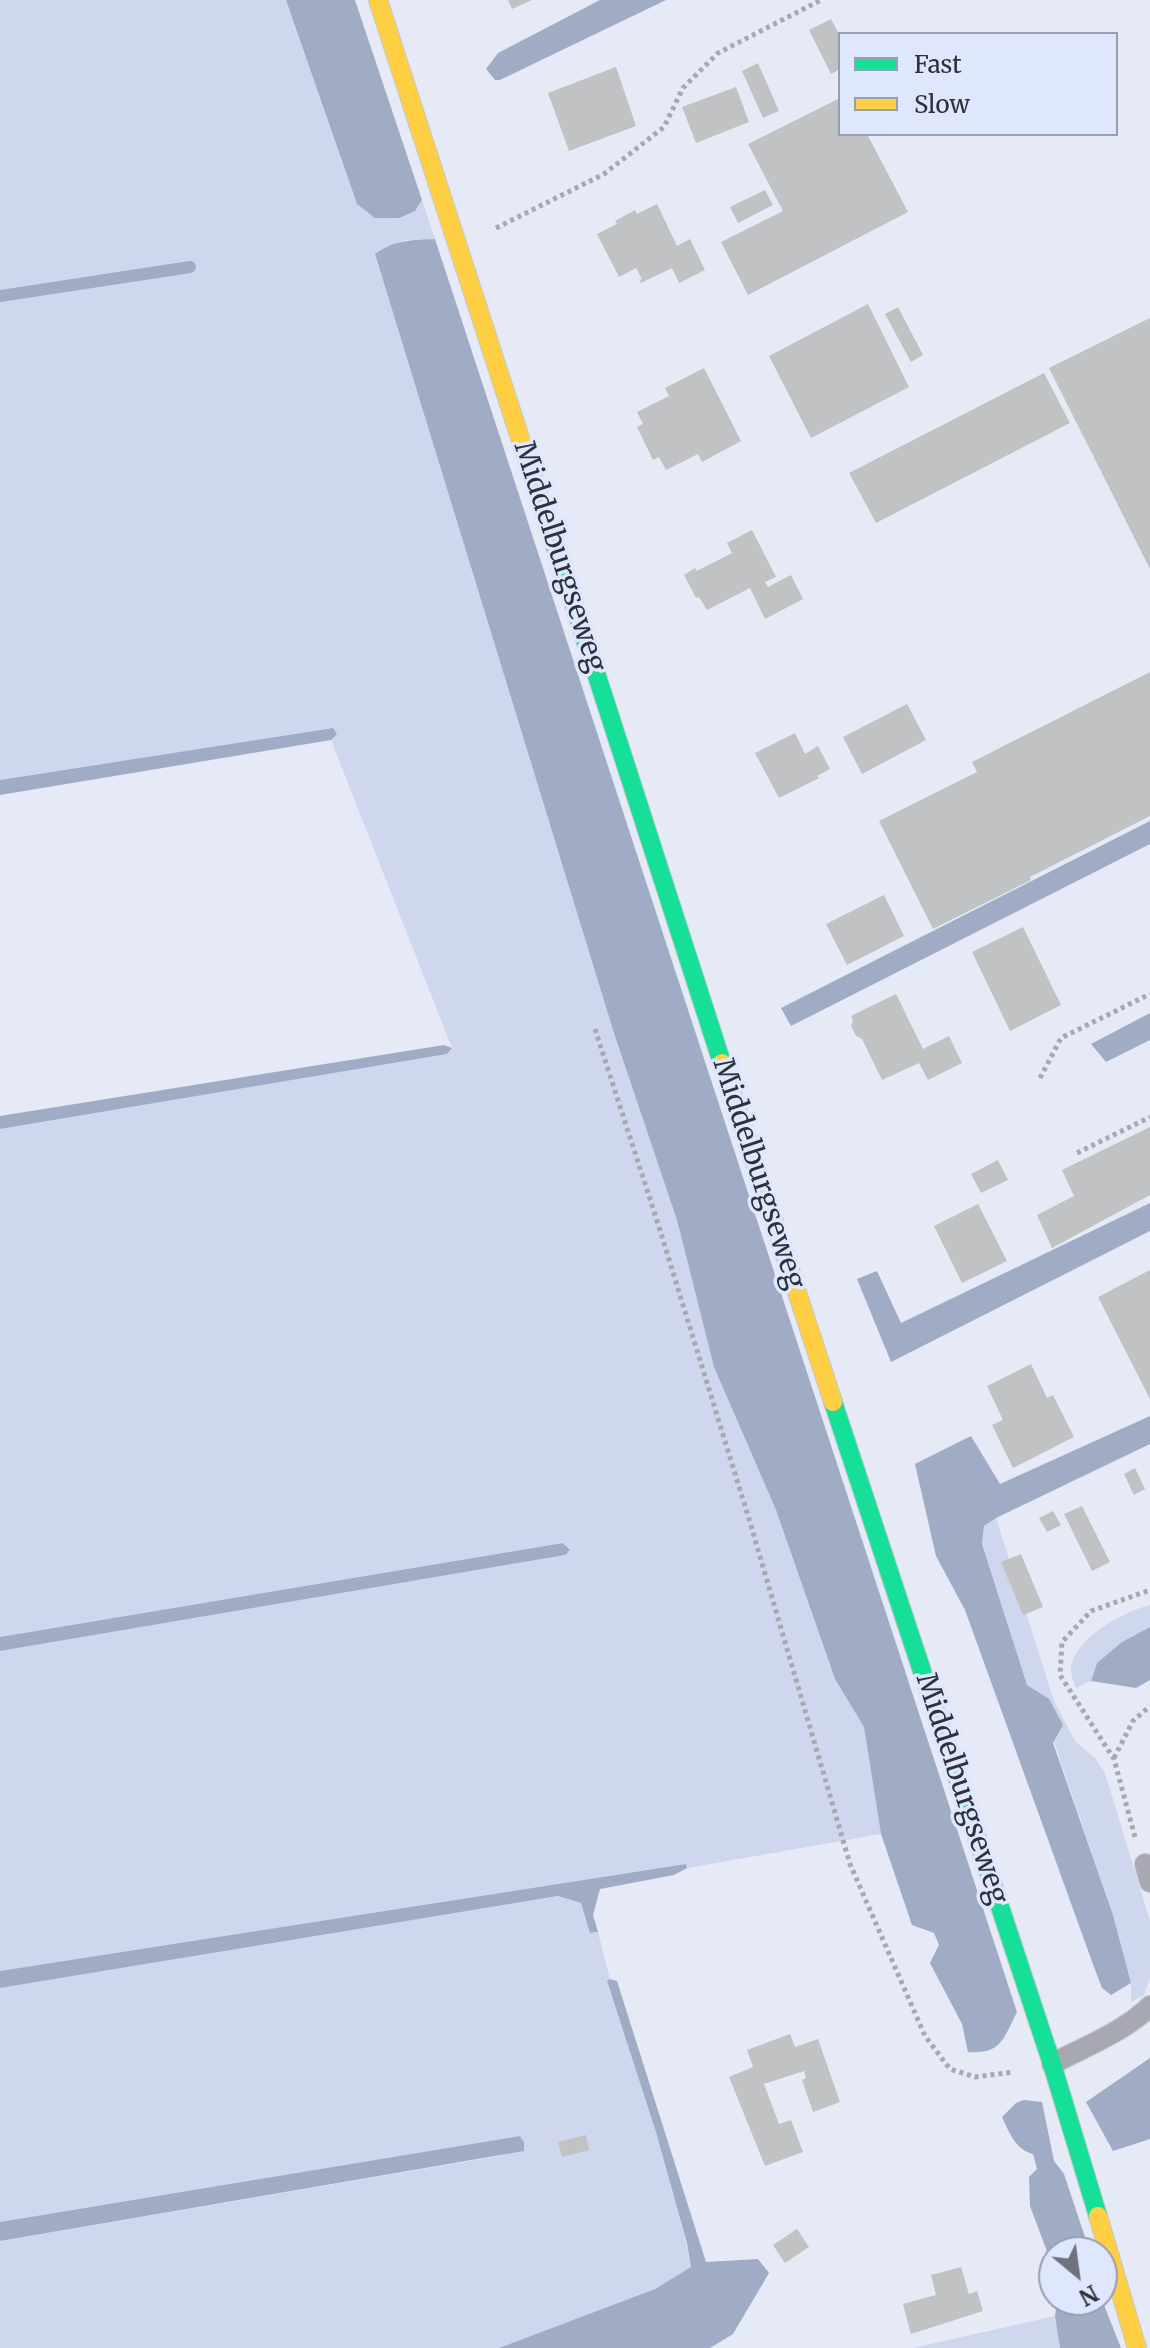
<!DOCTYPE html>
<html>
<head>
<meta charset="utf-8">
<style>
	body { margin:0 }
	#map { position:relative; width:1150px; height:2348px; overflow:hidden; background:#e5eaf6; font-family:Merriweather,serif }
	canvas { display:block }
	.legend { position:absolute; left:838px; top:32px; width:280px; height:104px; box-sizing:border-box; background:#dee7fd; border:2px solid #979eaf; margin:0; padding:10px 14px; list-style:none; font-size:24px; color:#2d3139 }
	.legend li { display:flex; align-items:center; gap:16px; height:40px }
	.legend b { width:40px; border:2px solid #979eaf }
	.north { position:absolute; left:1038px; top:2236px; width:80px; height:80px; box-sizing:border-box; background:#dee7fd; border:2px solid #979eaf; border-radius:50%; rotate:151deg; font-size:22px; font-weight:700; line-height:32px; text-align:center; color:#2d3139 }
	.north::after { content:''; display:block; margin:auto; width:28px; height:36px; background:#6d727b; clip-path:polygon(50% 0,100% 100%,50% 72%,0 100%) }
</style>
</head>
<body>
<div id="map">
<canvas width="1150" height="2348"></canvas>
<ul class="legend">
<li><b style="height:10px;background:#16e098"></b>Fast</li>
<li><b style="height:10px;background:#ffcf43"></b>Slow</li>
</ul>
<div class="north">N</div>
</div>
<script>
const ctx = document.querySelector('canvas').getContext('2d');
ctx.lineJoin = 'round';
function fill(path, color) { ctx.fillStyle = color; ctx.fill(path, 'evenodd'); }
function strokePath(path, color, width, dash) { ctx.strokeStyle = color; ctx.lineWidth = width; ctx.lineCap = dash ? 'butt' : 'round'; ctx.setLineDash(dash || []); ctx.stroke(path); }
function write(font, color, halo, rows, align = 'center') {
  ctx.font = font + ' Merriweather,serif'; ctx.lineWidth = 7; ctx.setLineDash([]); ctx.textBaseline = 'middle'; ctx.strokeStyle = halo; ctx.fillStyle = color; for (const [text, x, y, turn = 0] of rows) {
    ctx.save(); ctx.translate(x, y); ctx.rotate((+turn || 0) * Math.PI / 180); ctx.textAlign = isNaN(turn) ? turn : align; if (halo) ctx.strokeText(text, 0, 0); ctx.fillText(text, 0, 0); ctx.restore();
  }
}
const green = new Path2D(`
	M0 0H286L357 204 422 200 435 239 405 240 375 255 677 1220 714 1367 776 1510 835 1679 864 1727 881 1834 687 1868 686 1864 0 1971V1651L565 1555 563 1543 0 1637V1129L447 1054 452 1048 331 740 337 734 333 728 0 780Z
	M996 1518 1054 1701 1075 1741 1095 1758 1105 1773 1150 1921V1978L1144 1995 1131 2002V1983L1113 1915 1037 1692 1027 1685 982 1544 984 1526Z
	M1150 1605V1627L1122 1642 1097 1663 1091 1681 1076 1688C1074 1682 1071 1677 1071 1670 1073 1639 1122 1612 1150 1605Z
	M558 1896 581 1903 590 1933 598 1932 610 1979 607 1982C638 2076 673 2170 691 2267L655 2289 499 2348H0V2241L500 2156 524 2142 520 2136 0 2222V1988Z
	M1055 2316 1060 2348H913Z`);
const water = new Path2D(`
	M286 0H355L422 200 415 211 399 218H375L357 204Z
	M600 0H666L500 80H495L486 69 498 53Z
	M435 239 1017 2012C1003 2039 1002 2054 968 2052L962 2024 930 1963 939 1945 934 1933 912 1925 881 1834 864 1727 835 1679 776 1510 714 1367 677 1220 614 1033 375 254C394 240 412 240 435 239Z
	M333 728 337 734 331 740 0 795V780Z
	M1150 821V844L791 1026 781 1008Z
	M1150 1013V1040L1106 1062 1091 1044Z
	M444 1045 452 1048 447 1054 0 1129V1116Z
	M1150 1203V1231L891 1362 857 1279 877 1271 901 1323Z
	M1150 1416V1444L996 1518 984 1526 982 1544 1027 1685 1049 1699 1063 1725 1053 1743 1113 1915 1131 1983 1111 1995 1102 1988 1094 1967 965 1610 936 1556 915 1464 971 1436 1000 1484Z
	M563 1543 570 1550 565 1555 0 1651V1637Z
	M1150 1627V1680L1136 1688 1091 1681 1097 1663 1122 1642Z
	M686 1864 687 1868 674 1875 600 1889 593 1915 598 1932 590 1933 581 1903 558 1896 0 1988V1971Z
	M610 1979 617 1981 706 2262 758 2259 769 2273 733 2334 710 2348H499L655 2289 691 2267 687 2243 656 2132 607 1981Z
	M1150 2058V2139L1113 2151 1086 2102Z
	M1024 2100 1042 2102 1054 2161 1064 2174 1090 2252H1054V2270L1030 2206 1029 2177 1037 2169 1033 2154C1015 2149 1010 2134 1002 2117L1016 2103Z
	M520 2136 524 2142V2151L0 2241V2222Z
	M1057 2300H1102L1121 2348H1060L1055 2316Z`);
const stream = new Path2D(`
	M0 296 190 267`);
const building = new Path2D(`
	M508 0H532L512 9Z
	M831 19 840 36V69L831 74 809 30Z
	M758 63 779 111 763 118 742 71Z
	M616 67 636 126 569 151 548 93Z
	M736 87 749 122 696 143 682 107Z
	M840 98V134H867L908 212 748 295 721 242 783 211 748 144Z
	M765 190 773 205 738 223 730 207Z
	M657 204 677 246 690 239 705 270 679 283 672 268 641 283 640 280 642 279 636 268 619 277 597 234 617 224 615 221 635 210 637 214Z
	M868 304 909 387 811 438 769 356Z
	M898 307 923 355 911 362 885 314Z
	M1150 318V569L1049 368Z
	M704 368 741 441 702 462 698 454 666 470 659 457 653 460 637 427 643 424 637 412 669 396 665 388Z
	M1044 373 1070 423 876 523 849 473Z
	M752 530 776 577 765 582 768 587 791 575 803 599 765 619 750 588 707 610 699 597 696 598 684 575 695 568 697 571 732 553 727 543Z
	M1150 672V816L1030 877 1031 880 933 929 879 821 977 772 972 762Z
	M907 704 926 740 862 774 843 737Z
	M795 733 805 754 818 746 830 769 817 776 819 778 779 798 755 753Z
	M884 895 904 936 847 965 826 924Z
	M1023 927 1061 1005 1010 1031 972 952Z
	M896 994 923 1049 949 1036 962 1063 928 1080 919 1063 882 1080 862 1039 856 1036 851 1026 853 1020 851 1016Z
	M1150 1127V1195L1052 1248 1037 1215 1074 1196 1062 1170Z
	M998 1160 1008 1180 981 1193 971 1174Z
	M978 1204 1007 1261 962 1283 934 1226Z
	M1150 1270V1399L1098 1297Z
	M1031 1364 1047 1398 1053 1395 1074 1437 1013 1468 992 1425 1003 1420 987 1386Z
	M1135 1468 1145 1489 1134 1495 1124 1474Z
	M1082 1506 1110 1562 1092 1571 1064 1514Z
	M1053 1511 1061 1525 1047 1532 1039 1518Z
	M1021 1554 1043 1607 1023 1615 1001 1562Z
	M790 2034 795 2047 818 2039 840 2102 813 2112 802 2080 806 2078 804 2071 764 2084 779 2124 791 2120 803 2152 765 2166 729 2077 753 2067 747 2050Z
	M586 2135 589 2150 562 2157 558 2142Z
	M797 2229 809 2247 785 2263 773 2245Z
	M961 2267 969 2294 977 2291 983 2311 911 2334 903 2304 936 2295 931 2275Z`);
const path = new Path2D(`
	M496 228 604 174 664 127 683 88 718 53 821 0
	M595 1029 659 1227 749 1519 850 1864 925 2036 950 2069 975 2077 1014 2072
	M1040 1078 1061 1038 1150 994
	M1077 1153 1150 1117
	M1114 1758 1133 1721 1150 1706
	M1135 1837 1114 1759 1060 1675 1062 1642 1091 1611 1150 1590`);
const lane = new Path2D(`
	M1145 1864 1150 1882
	M1052 2064C1084 2047 1124 2032 1150 2006`);
const fast = new Path2D(`
	M533 478 722 1063
	M833 1402 1052 2064 1098 2216`);
const slow = new Path2D(`
	M378 0 533 478
	M722 1063 833 1402
	M1098 2216 1137 2348`);
const streetNames = [
	["Middelburgseweg",559,557,72],
	["Middelburgseweg",758,1174,72],
	["Middelburgseweg",961,1789,72]
];
fill(green, '#ced7ed');
fill(water, '#a0abc6');
strokePath(stream, '#a0abc6', 12);
fill(building, '#c1c2c3');
strokePath(lane, '#c2c6cf', 22);
strokePath(fast, '#c2c6cf', 20);
strokePath(slow, '#c2c6cf', 20);
strokePath(path, '#a6a9af', 5, [4, 4]);
strokePath(lane, '#a8a9b0', 20);
strokePath(fast, '#16e098', 18);
strokePath(slow, '#ffcf43', 18);
write('28px', '#2d3139', '#dee7fd', streetNames);
</script>
</body>
</html>
